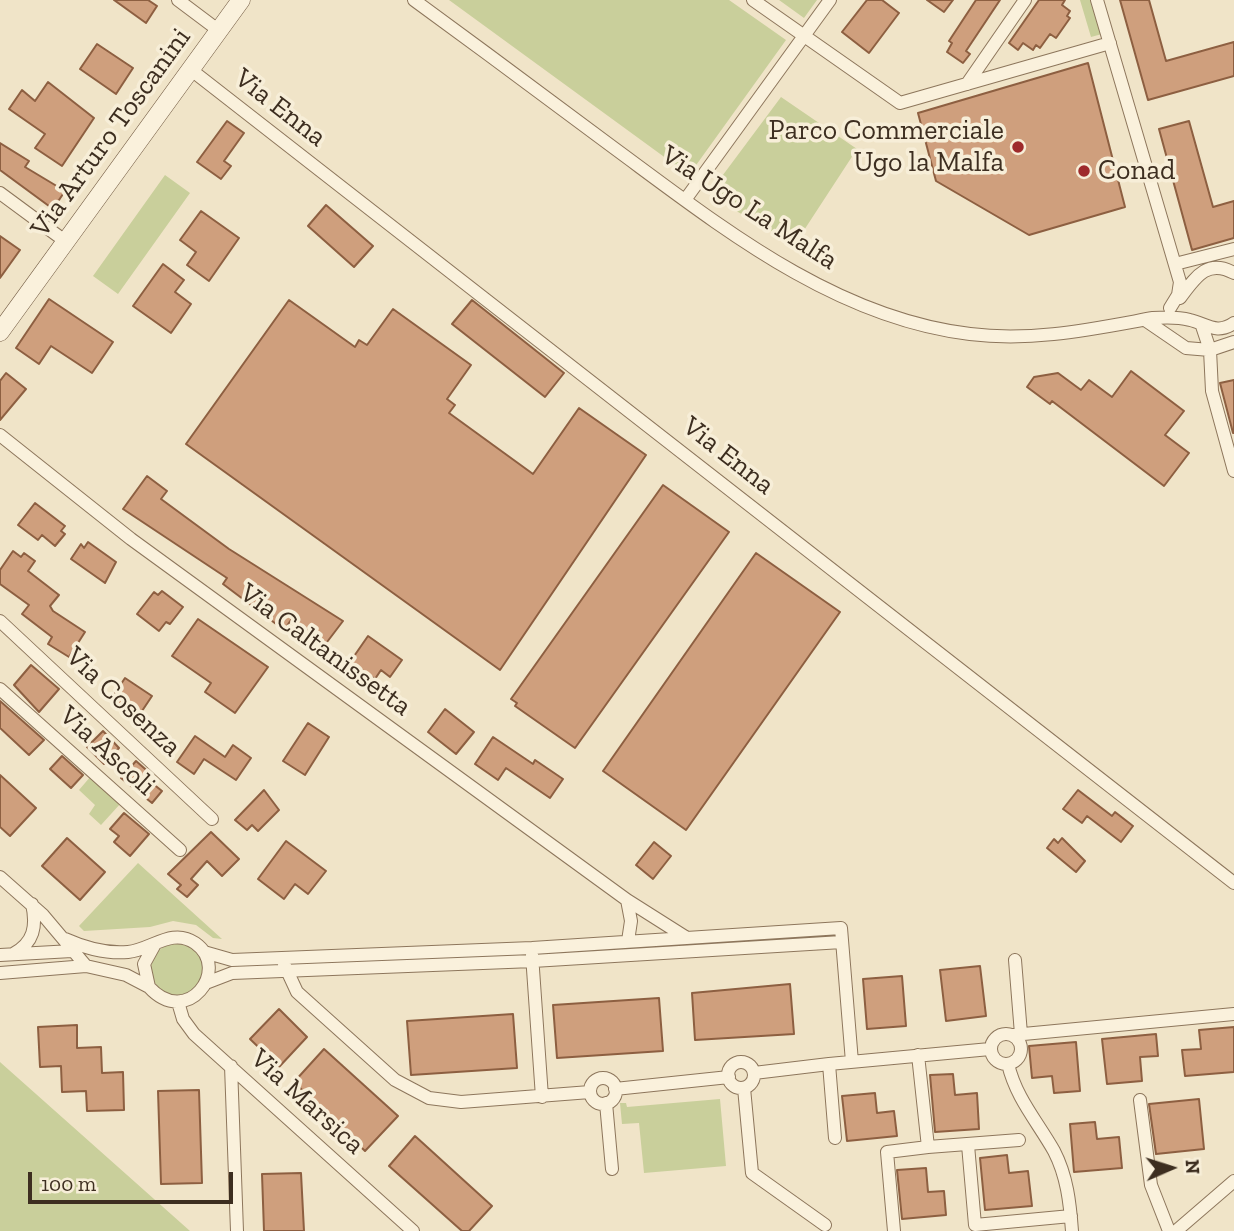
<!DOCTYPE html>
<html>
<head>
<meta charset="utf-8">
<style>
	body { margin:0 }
	#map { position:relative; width:1234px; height:1231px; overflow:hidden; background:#f0e4c8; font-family:"Zilla Slab",serif }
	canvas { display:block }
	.north { position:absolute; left:1136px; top:1133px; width:70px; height:70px; -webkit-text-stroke:5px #f7eed8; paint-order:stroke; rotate:87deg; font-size:19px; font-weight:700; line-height:28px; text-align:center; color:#3d2e20 }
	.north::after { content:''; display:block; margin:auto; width:24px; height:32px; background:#3d2e20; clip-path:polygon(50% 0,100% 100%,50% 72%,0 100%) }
	.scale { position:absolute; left:28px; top:1172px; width:205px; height:32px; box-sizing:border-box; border:4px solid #3d2e20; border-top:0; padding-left:9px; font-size:21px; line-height:24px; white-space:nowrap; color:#3d2e20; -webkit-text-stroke:5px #f7eed8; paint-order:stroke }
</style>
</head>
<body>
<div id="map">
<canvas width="1234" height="1231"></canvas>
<div class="north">N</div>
<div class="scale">100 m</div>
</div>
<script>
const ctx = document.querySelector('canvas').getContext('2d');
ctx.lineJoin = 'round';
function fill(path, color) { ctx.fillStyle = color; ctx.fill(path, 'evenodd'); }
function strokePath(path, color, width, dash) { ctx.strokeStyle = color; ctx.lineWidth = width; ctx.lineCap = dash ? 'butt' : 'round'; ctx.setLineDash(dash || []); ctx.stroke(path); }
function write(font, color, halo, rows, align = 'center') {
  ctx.font = font + ' "Zilla Slab",serif'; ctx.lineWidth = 7; ctx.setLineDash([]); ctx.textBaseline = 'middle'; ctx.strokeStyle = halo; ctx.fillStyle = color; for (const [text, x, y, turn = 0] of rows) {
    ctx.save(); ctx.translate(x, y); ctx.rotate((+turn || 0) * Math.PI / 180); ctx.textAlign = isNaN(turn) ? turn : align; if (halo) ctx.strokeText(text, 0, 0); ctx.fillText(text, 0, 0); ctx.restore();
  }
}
const green = new Path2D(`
	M449 0H729L786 40 689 175Z
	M779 0H817L804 18Z
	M1080 0H1092L1102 34 1091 37Z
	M781 97 857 149 795 244 738 212 711 191Z
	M165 175 190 193 118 294 93 276Z
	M91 776 121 803 101 825 89 814 95 805 79 790Z
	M138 863 222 939 213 938 196 925 173 921 150 927 84 931 79 926Z
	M151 969a26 26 0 1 1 52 0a26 26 0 1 1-52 0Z
	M0 1062 190 1231H0Z
	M720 1099 726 1166 644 1173 639 1123 622 1124 620 1103H626L627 1107Z`);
const building = new Path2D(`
	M114 0H148L157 6 146 23Z
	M867 0H882L899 13 869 53 842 32Z
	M927 0H953L944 12Z
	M976 0H1000L966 51 970 54 963 63 947 52 952 43 949 41Z
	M1039 0H1065L1062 5 1070 11 1067 16 1070 18 1056 38 1050 34 1040 48 1036 45 1033 50 1023 43 1018 50 1009 43Z
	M1120 0H1149L1166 61 1234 42V76L1148 100Z
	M97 44 133 68 116 94 80 69Z
	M1088 63 1125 207 1029 235 936 181 918 113Z
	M48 82 94 118 62 166 35 148 45 134 9 109 22 90 35 101Z
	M227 121 244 133 224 161 231 166 221 179 197 162Z
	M1189 121 1213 207 1234 201V238L1192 250 1159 129Z
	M0 143 29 161 25 167 65 191 53 209 0 170Z
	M326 205 373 246 354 267 308 226Z
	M201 211 239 238 209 281 187 265 196 252 180 240Z
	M0 236 20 250 0 278Z
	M163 264 184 280 175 292 191 304 171 333 133 306Z
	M49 299 113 342 92 373 51 346 39 364 16 348Z
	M289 300 355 347 359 340 367 345 393 309 471 365 447 399 455 405 449 413 533 474 579 408 646 455 500 670 186 444Z
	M472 300 564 373 545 397 452 324Z
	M1131 371 1184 411 1165 435 1189 453 1164 486 1052 401 1050 404 1027 387 1034 377 1058 373 1081 390 1089 380 1112 397Z
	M6 373 26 389 0 420V381Z
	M1234 380V433H1233L1220 383Z
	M147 476 167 491 161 499 229 549 343 621 324 646 291 620 284 630 223 584 227 578 123 509Z
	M663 485 729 532 575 748 515 706 517 703 511 699Z
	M35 503 65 526 61 531 65 534 55 546 42 535 38 540 18 525Z
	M88 542 116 562 105 583 71 559 81 544 84 548Z
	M13 551 21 557 24 553 35 561 28 571 59 595 50 606 53 611 85 632 69 657 48 644 52 637 22 614 29 605 0 584V570Z
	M756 553 840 612 686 830 603 771Z
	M162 591 183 607 170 624 166 622 159 631 137 614 154 592 158 595Z
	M198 619 268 667 235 713 205 692 211 683 172 656Z
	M368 636 402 660 390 677 381 670 375 679 350 662Z
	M31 665 59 689 39 712 14 685Z
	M125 678 152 696 138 717 111 699Z
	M0 701 44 740 29 755 0 728Z
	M445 709 474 732 456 754 428 732Z
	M308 723 329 737 305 775 283 761Z
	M103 731 119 748 104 764 87 747Z
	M195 736 225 757 233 745 251 758 236 780 204 759 194 774 177 762Z
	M493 737 533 764 535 760 563 779 550 798 506 768 498 780 475 764Z
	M62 756 83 775 71 788 50 769Z
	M136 761 152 775 147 779 162 791 152 803 121 778Z
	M0 775 36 808 10 836 0 827Z
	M264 790 279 810 258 831 252 825 247 830 235 820Z
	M1078 790 1112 816 1115 812 1133 826 1121 842 1087 816 1082 823 1063 809Z
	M124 813 149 834 130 856 114 842 119 836 110 829Z
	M211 832 239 859 222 876 207 861 191 879 198 885 187 897 177 889 181 885 168 874Z
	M67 838 105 872 80 900 42 866Z
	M1062 838 1085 861 1076 872 1047 848 1054 839 1058 843Z
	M286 841 326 871 308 894 295 884 284 899 258 879Z
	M654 842 671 856 653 879 636 865Z
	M980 966 986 1016 946 1021 940 970Z
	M902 976 906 1026 867 1029 863 979Z
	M790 984 794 1034 695 1040 692 993Z
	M659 998 663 1051 557 1058 553 1005Z
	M279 1009 307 1037 279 1067 250 1039Z
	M513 1014 517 1068 411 1075 407 1021Z
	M77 1025V1048L101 1047 102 1073 123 1072 124 1110 87 1111 86 1091 62 1092 61 1066 40 1067 38 1027Z
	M1234 1027V1072L1185 1076 1182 1050 1201 1049 1199 1030Z
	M1156 1034 1158 1056 1140 1057 1142 1081 1107 1084 1102 1039Z
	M1076 1042 1080 1091 1054 1093 1052 1076 1032 1078 1029 1046Z
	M324 1049 398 1116 365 1151 294 1082Z
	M953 1074 955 1095 977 1093 979 1129 935 1132 930 1075Z
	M199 1090 202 1183 161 1184 158 1091Z
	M875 1093 877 1113 894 1111 897 1136 847 1141 842 1096Z
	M1199 1099 1204 1149 1156 1154 1149 1104Z
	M1095 1122 1097 1139 1119 1137 1122 1168 1074 1172 1070 1124Z
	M415 1136 492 1206 469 1231H462L389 1166Z
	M1007 1155 1009 1173 1028 1171 1032 1206 985 1210 980 1158Z
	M926 1168 928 1192 944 1191 946 1215 902 1219 897 1170Z
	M301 1173 304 1231H264L262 1174Z`);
const street = new Path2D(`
	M178 0 218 30
	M414 0C481 49 547 98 614 148 720 226 834 318 970 334 1033 342 1092 329 1153 318 1165 317 1179 317 1190 320 1207 324 1217 335 1234 323
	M753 0 900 103 1110 43
	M1097 0 1180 282 1178 295 1170 308
	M190 69 1234 883
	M967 84 1025 0
	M0 193 65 241
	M685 200 830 0
	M1175 264 1234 249
	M1180 298C1195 278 1207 258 1234 273
	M1145 320 1186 348 1210 350 1212 391 1234 471
	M1202 326 1210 350 1234 342
	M0 435 131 539 627 900 687 938
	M0 621 212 819
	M0 689 180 850
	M0 877 43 915 86 966 126 975 149 987
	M627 900 631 921 628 941
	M65 939C85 948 106 954 128 952 151 950 172 927 195 943 232 969 187 1029 149 987L144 964 155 944
	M204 952 232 960 532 948 841 928 852 1062
	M13 954C34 943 37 926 32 904
	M0 955 72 951
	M532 955 542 1097
	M1015 960 1021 1034
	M284 964 297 992 395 1080 429 1098 461 1102 590 1092
	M0 973 86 966
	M206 983 232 973 533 961 842 942
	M178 1002 183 1019 194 1034 413 1231
	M991 1049a15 15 0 1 1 30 0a15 15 0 1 1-30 0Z
	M1013 1035 1234 1014
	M918 1055 928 1147 1019 1140
	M728 1075a13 13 0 1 1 26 0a13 13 0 1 1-26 0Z
	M1008 1064C1016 1098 1037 1121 1054 1151 1067 1176 1070 1203 1072 1231
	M231 1066 237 1231
	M754 1073 829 1064
	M590 1091a13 13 0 1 1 26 0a13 13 0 1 1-26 0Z
	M744 1088 752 1173 825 1225
	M615 1089 729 1077
	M1140 1100 1151 1185 1169 1231
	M606 1103 612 1169
	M835 1138 829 1064 990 1049
	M968 1145 975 1225 1071 1216
	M894 1231 887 1152 928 1147
	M1176 1231 1234 1181`);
const secondary = new Path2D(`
	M0 332 241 0`);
const markers = [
	[1018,147,7,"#9e2a2b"],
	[1084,171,7,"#9e2a2b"]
];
const streetNames = [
	["Via Enna",280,108,38],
	["Via Arturo Toscanini",111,133,-54],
	["Via Ugo La Malfa",749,208,33],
	["Via Enna",728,456,38],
	["Via Caltanissetta",325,650,36],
	["Via Cosenza",123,702,43],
	["Via Ascoli",107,751,42],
	["Via Marsica",307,1102,42]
];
const poiNames = [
	["Parco Commerciale",1004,131],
	["Ugo la Malfa",1004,163],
	["Conad",1098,171,"left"]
];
fill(green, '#c9cf9b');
fill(building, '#cf9f7d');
strokePath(building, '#8d5f41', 2);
strokePath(street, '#8d765c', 14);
strokePath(secondary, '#6f573f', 19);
strokePath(street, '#faf1dc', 12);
strokePath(secondary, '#faf1dc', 18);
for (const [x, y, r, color] of markers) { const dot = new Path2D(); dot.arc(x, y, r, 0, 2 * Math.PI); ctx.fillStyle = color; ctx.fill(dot); strokePath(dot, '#f7eed8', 2.5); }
write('28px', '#3d2e20', '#f7eed8', streetNames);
write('28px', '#3d2e20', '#f7eed8', poiNames, 'right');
</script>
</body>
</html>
